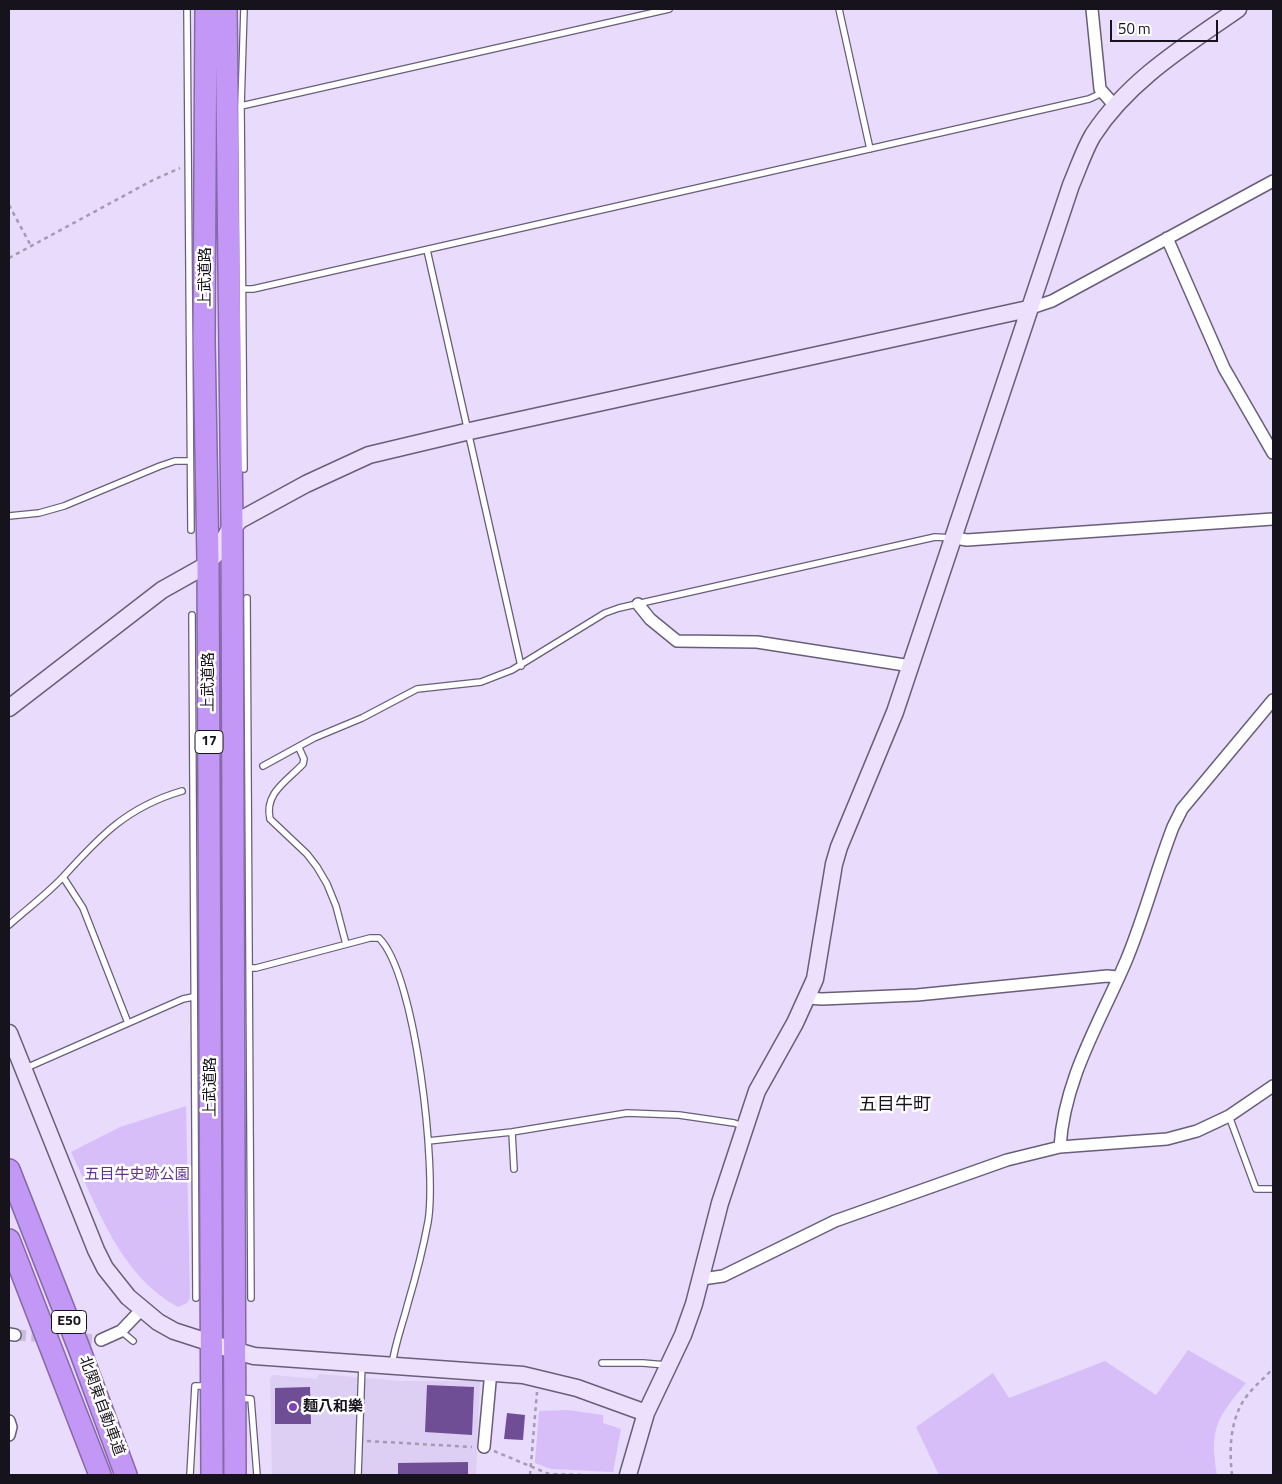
<!DOCTYPE html>
<html>
<head>
<meta charset="utf-8">
<style>
	body { margin:0 }
	#map { position:relative; width:1282px; height:1484px; overflow:hidden; background:#e8dbfb; font-family:"Titillium Web",sans-serif }
	canvas { display:block }
	.frame { position:absolute; inset:0; border:10px solid #17131d; pointer-events:none }
	.scale { position:absolute; left:1110px; top:20px; width:108px; height:22px; box-sizing:border-box; border:2px solid #17131d; border-top:0; padding-left:6px; font-size:15px; line-height:18px; white-space:nowrap; color:#17131d; -webkit-text-stroke:4px #fff; paint-order:stroke }
</style>
</head>
<body>
<div id="map">
<canvas width="1282" height="1484"></canvas>
<div class="frame"></div>
<div class="scale">50 m</div>
</div>
<script>
const ctx = document.querySelector('canvas').getContext('2d');
ctx.lineJoin = 'round';
function fill(path, color) { ctx.fillStyle = color; ctx.fill(path, 'evenodd'); }
function strokePath(path, color, width, dash) { ctx.strokeStyle = color; ctx.lineWidth = width; ctx.lineCap = dash ? 'butt' : 'round'; ctx.setLineDash(dash || []); ctx.stroke(path); }
function write(font, color, halo, rows, align = 'center') {
  ctx.font = font + ' "Titillium Web","Noto Sans JP",sans-serif'; ctx.lineWidth = 5; ctx.setLineDash([]); ctx.textBaseline = 'middle'; ctx.strokeStyle = halo; ctx.fillStyle = color; for (const [text, x, y, turn = 0] of rows) {
    ctx.save(); ctx.translate(x, y); ctx.rotate((+turn || 0) * Math.PI / 180); ctx.textAlign = isNaN(turn) ? turn : align; if (halo) ctx.strokeText(text, 0, 0); ctx.fillText(text, 0, 0); ctx.restore();
  }
}
const built = new Path2D(`
	M319 1374 400 1381H480L476 1475H272L270 1379 273 1375 317 1379Z`);
const green = new Path2D(`
	M186 1106 190 1298 187 1303 178 1307C120 1276 98 1208 71 1152L120 1127Z
	M1188 1350 1246 1383C1217 1418 1209 1428 1217 1475H939L916 1427 993 1373 1009 1398 1105 1361 1156 1395Z
	M568 1410 603 1415V1423L621 1429 613 1472 551 1469 535 1463 539 1411Z`);
const building = new Path2D(`
	M427 1385 474 1387 472 1435 425 1432Z
	M310 1387 311 1424H275V1388Z
	M507 1413 525 1415 523 1440 504 1439Z
	M468 1462V1475H398V1463Z`);
const streetTunnel = new Path2D(`
	M15 1335 101 1340`);
const path = new Path2D(`
	M9 205 31 246
	M9 258 153 180 180 168
	M367 1441 472 1447
	M494 1451 549 1474 583 1475
	M530 1475 537 1392
	M1232 1475C1229 1449 1230 1419 1246 1397 1254 1386 1265 1378 1273 1368`);
const lane = new Path2D(`
	M187 9 191 530
	M244 9 241 106 244 469
	M839 9 870 149
	M241 106 669 9
	M427 250 521 666
	M243 289H253L1089 99 1102 93
	M9 516 39 513 64 506 160 466 175 461H190
	M247 598 251 1298
	M192 615 196 1298
	M299 748 304 759 303 764C287 781 264 793 270 819L307 854 317 867 327 884 336 906 346 944
	M263 766 314 738 362 718 417 689 481 682 512 670 605 613 619 608 935 537 953 538
	M63 877 83 908 128 1023
	M9 925C27 909 47 894 63 877 100 836 127 807 182 791
	M250 968H256L370 938H379C416 974 437 1170 428 1222 423 1249 416 1276 408 1303 403 1323 395 1343 392 1365
	M26 1068 183 999 193 997
	M1229 1116 1256 1189H1273
	M512 1132 514 1169
	M428 1141 512 1132 627 1113 679 1115 734 1123 743 1126
	M121 1331 133 1341
	M602 1363H643L666 1365
	M238 1398 251 1399 257 1475
	M190 1475 195 1386H208
	M358 1475 362 1364`);
const street = new Path2D(`
	M1092 9 1100 89 1115 106
	M1167 238 1224 368 1273 453
	M1028 309 1052 301 1273 181
	M955 538 967 540 1273 519
	M638 604 650 619 677 641 757 642 911 666
	M808 998 822 999 917 995 1107 976 1118 977
	M1060 1147C1064 1079 1100 1022 1126 961 1144 918 1156 871 1173 827L1182 809 1273 700
	M702 1279 723 1276 835 1221 1007 1160 1060 1147 1167 1139 1197 1131 1229 1116 1273 1086
	M9 1334 15 1335
	M101 1340 121 1331 141 1310
	M9 1421 11 1427 9 1435
	M484 1447 491 1371`);
const secondary = new Path2D(`
	M9 708 162 590 203 567 216 554 228 532 240 520 306 484 369 455 470 431 1028 309
	M9 1033 96 1250 105 1268 128 1297 158 1322 174 1331 233 1350 254 1356 523 1375 577 1388 646 1413
	M628 1475 646 1413 683 1335 694 1304 720 1203 757 1091 795 1023 815 979 834 864 839 847 895 712 1071 185C1078 169 1084 150 1093 135 1129 80 1185 46 1238 9`);
const highway = new Path2D(`
	M206 9 204 340 208 561 212 1475
	M226 9 232 527 235 1475
	M9 1170 79 1348 126 1475
	M9 1240 100 1475`);
const markers = [
	[293,1407,5,"#7f43b9"]
];
const shields = [
	[209,742,28],
	[69,1322,35]
];
const shieldNames = [
	["17",209,742],
	["E50",69,1322]
];
const streetNames = [
	["上武道路",206,277,-90],
	["上武道路",209,682,-90],
	["上武道路",211,1087,-90],
	["北関東自動車道",101,1406,70]
];
const parkNames = [
	["五目牛史跡公園",137,1175]
];
const poiNames = [
	["麺八和樂",303,1407]
];
const quarterNames = [
	["五目牛町",895,1106]
];
fill(built, '#ddcef4');
fill(green, '#d7bef9');
fill(building, '#704e96');
strokePath(streetTunnel, '#c9bdda', 11, [11, 5.5]);
strokePath(lane, '#695e79', 8);
strokePath(street, '#695e79', 14);
strokePath(secondary, '#695e79', 19);
strokePath(highway, '#8669a9', 24);
strokePath(path, '#a49ab3', 2.5, [4, 4]);
strokePath(lane, '#fff', 5.5);
strokePath(street, '#fff', 11);
strokePath(secondary, '#ede0fc', 16);
strokePath(highway, '#c297f5', 21);
for (const [x, y, r, color] of markers) { const dot = new Path2D(); dot.arc(x, y, r, 0, 2 * Math.PI); ctx.fillStyle = color; ctx.fill(dot); strokePath(dot, '#fff', 2); }
for (const [x, y, w] of shields) { const box = new Path2D(); box.roundRect(x - w / 2, y - 11.5, w, 23, 4); ctx.fillStyle = '#fff'; ctx.fill(box); strokePath(box, '#17131d', 1); }
write('bold 14px', '#17131d', null, shieldNames);
write('15px', '#17131d', '#fff', streetNames);
write('15px', '#5f318c', '#fff', parkNames);
write('bold 15px', '#17131d', '#fff', poiNames, 'left');
write('18px', '#17131d', '#fff', quarterNames);
</script>
</body>
</html>
